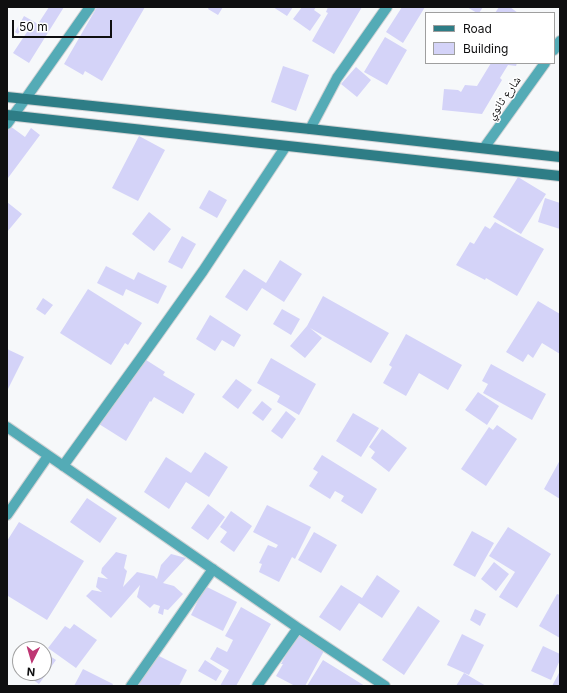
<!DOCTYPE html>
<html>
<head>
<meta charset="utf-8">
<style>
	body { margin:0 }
	#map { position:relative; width:567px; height:693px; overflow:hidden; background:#f6f8fa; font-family:Inter,sans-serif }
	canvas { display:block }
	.frame { position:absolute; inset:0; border:8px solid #0f0f10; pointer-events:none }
	.legend { position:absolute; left:425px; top:12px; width:130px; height:52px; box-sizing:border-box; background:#fff; border:1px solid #9f9f9f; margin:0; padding:5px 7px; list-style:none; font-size:12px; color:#0f0f10 }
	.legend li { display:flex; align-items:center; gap:8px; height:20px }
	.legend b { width:20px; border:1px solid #9f9f9f }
	.north { position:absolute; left:12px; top:641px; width:40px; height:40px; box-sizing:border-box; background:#fff; border:1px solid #9f9f9f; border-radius:50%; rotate:185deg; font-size:11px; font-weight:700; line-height:16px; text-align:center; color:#0f0f10 }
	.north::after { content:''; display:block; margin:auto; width:14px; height:18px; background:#be3673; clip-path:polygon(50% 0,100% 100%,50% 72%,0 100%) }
	.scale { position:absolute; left:12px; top:20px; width:100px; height:18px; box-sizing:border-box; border:2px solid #0f0f10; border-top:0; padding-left:5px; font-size:12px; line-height:14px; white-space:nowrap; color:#0f0f10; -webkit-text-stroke:3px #fff; paint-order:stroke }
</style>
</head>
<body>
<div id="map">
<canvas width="567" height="693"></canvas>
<div class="frame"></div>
<ul class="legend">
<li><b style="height:5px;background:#2e7d86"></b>Road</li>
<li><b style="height:11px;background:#d4d3f8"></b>Building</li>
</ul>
<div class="north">N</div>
<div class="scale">50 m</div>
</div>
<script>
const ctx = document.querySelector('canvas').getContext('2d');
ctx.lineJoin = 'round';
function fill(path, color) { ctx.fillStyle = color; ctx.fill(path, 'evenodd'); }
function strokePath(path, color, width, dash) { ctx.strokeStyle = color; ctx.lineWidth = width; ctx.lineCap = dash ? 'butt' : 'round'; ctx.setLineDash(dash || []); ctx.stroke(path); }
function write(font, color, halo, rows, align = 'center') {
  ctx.font = font + ' Inter,"Noto Naskh Arabic",sans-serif'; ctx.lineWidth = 3; ctx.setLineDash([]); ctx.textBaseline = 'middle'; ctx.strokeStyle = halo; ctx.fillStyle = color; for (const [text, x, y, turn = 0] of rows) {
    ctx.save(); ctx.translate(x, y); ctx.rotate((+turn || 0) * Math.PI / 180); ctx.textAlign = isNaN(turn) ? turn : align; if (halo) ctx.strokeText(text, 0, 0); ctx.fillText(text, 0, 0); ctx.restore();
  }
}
const building = new Path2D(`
	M49 7H64L29 63 13 53 31 26 26 22 18 34 15 32 24 16 38 24Z
	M97 7H145L102 81 85 71 83 75 64 64Z
	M209 7H223L218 15 208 9Z
	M273 7H293L287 16Z
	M302 7H316L314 10 321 15 310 31 293 19Z
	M328 7H362L334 54 312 41 328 13 326 12Z
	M402 7H425L403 43 386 32Z
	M467 7H483L479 13H477Z
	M499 7H510L518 13H495Z
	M385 37 407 50 387 85 364 72Z
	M491 63H517L516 66 508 65 500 78 502 80 482 114 442 110 444 89 458 90 461 92 465 85 477 86Z
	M283 66 309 75 296 111 271 102Z
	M356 67 371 80 357 97 341 84Z
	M10 126 25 137 31 128 40 135 8 178H7V131Z
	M139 136 165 150 138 201 112 188Z
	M518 177 546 194 521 234 493 217Z
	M209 190 227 200 217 218 199 208Z
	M545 198 560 203V229L538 222Z
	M7 202 22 214 7 232Z
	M149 212 171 229 154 251 132 234Z
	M495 222 544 249 517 296 486 278 485 280 456 265 470 242 474 244 485 226 490 229Z
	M182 236 196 244 182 269 168 262Z
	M280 260 302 274 284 302 262 288 247 311 225 297 244 269 266 283Z
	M106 266 134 280 138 272 167 286 158 304 126 289 123 296 97 283Z
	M88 289 142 323 128 345 125 343 111 365 60 333Z
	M323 296 389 333 371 363 310 328 322 338 305 358 290 346 307 326Z
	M43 298 53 305 45 315 36 309Z
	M538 301 560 314V354L542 343 533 358 528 354 523 362 506 352Z
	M282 309 300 319 291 335 273 324Z
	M210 315 241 335 234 347 222 340 215 351 196 339Z
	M406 334 462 365 448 390 419 373 406 396 383 383 392 367 389 365Z
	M7 349 24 357 7 391Z
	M143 358 165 372 163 375 195 394 183 414 154 397 151 402 150 401 126 441 99 424Z
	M271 358 316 384 299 415 277 402 280 396 257 383Z
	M491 364 546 394 532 420 483 393 488 384 482 381Z
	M236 379 252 390 238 409 222 397Z
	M478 392 499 406 487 425 465 410Z
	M262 401 272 409 263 421 252 413Z
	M286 411 296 419 282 439 271 431Z
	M353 413 379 428 361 457 336 441Z
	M497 425 517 439 486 486 461 469 489 427 493 430Z
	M382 429 407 448 389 472 371 458 375 452 369 447Z
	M205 452 228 467 209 497 186 482 169 509 144 492 166 457 191 473Z
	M322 455 377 489 362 514 341 501 344 496 335 491 330 499 309 486 318 472 313 469Z
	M560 460V499L544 489Z
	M87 498 117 518 100 543 70 522Z
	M208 504 225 517 208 540 191 528Z
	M267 505 311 527 295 559 292 557 279 582 259 572 262 564 259 563 268 545 276 548 278 545 253 532Z
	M231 511 252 526 234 552 220 542 227 532 220 527Z
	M19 522 84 561 47 620 8 596 7 598V541Z
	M508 527 551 554 517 608 499 597 515 572 489 556Z
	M472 531 494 543 475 577 453 565Z
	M314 532 337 545 321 573 298 560Z
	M116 552 127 555 124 568 127 571 123 587 137 572 154 576 157 579 161 565 171 554 186 558 163 583 174 586 183 594 168 610 164 609 163 615 158 613 160 606 154 604 150 608 137 597 140 585 111 618 86 596 92 590 102 592 96 587 98 577 108 579 101 573 102 568Z
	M494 562 509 574 496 591 481 579Z
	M377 575 400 591 382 618 359 603 340 631 319 617 341 585 362 598Z
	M205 586 237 602 223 631 191 615Z
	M557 594 560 595V638L539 626Z
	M418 606 440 621 404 675 382 660Z
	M241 607 271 624 236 686H220L229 670 210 659 217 647 227 652 233 640 225 636Z
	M475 609 486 614 480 626 470 620Z
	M74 624 97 640 76 668 48 648 65 626 70 629Z
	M297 634 325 649 305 686H295L276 676 283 664H281Z
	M462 634 484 645 469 675 447 665Z
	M543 646 560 654V660L551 680 531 671Z
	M44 652 56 660 39 684 26 675 28 673H44Z
	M151 652 187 670 179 686H133Z
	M205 660 222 671 216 681 198 671Z
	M323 660 365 686H307Z
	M83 669 113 684 112 686H74Z
	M560 671V686H552Z
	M464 673 486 686H456Z`);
const street = new Path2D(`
	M554 50 560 41
	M7 124 26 98 90 7
	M310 129 337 78 387 7
	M484 148 545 63
	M7 427 298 628 385 686
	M63 466 141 358 203 271 286 146
	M7 515 48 456
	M131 686 213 569
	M257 686 298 628`);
const secondary = new Path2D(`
	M7 97 310 129 560 157
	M7 115 560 176`);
const streetNames = [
	["شارع ثانوي",504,98,-55]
];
fill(building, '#d4d3f8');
strokePath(street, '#d1d3d5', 12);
strokePath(secondary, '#d1d3d5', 12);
strokePath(street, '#54abb6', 10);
strokePath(secondary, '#2e7d86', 10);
write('12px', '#0f0f10', '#fff', streetNames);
</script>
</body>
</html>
